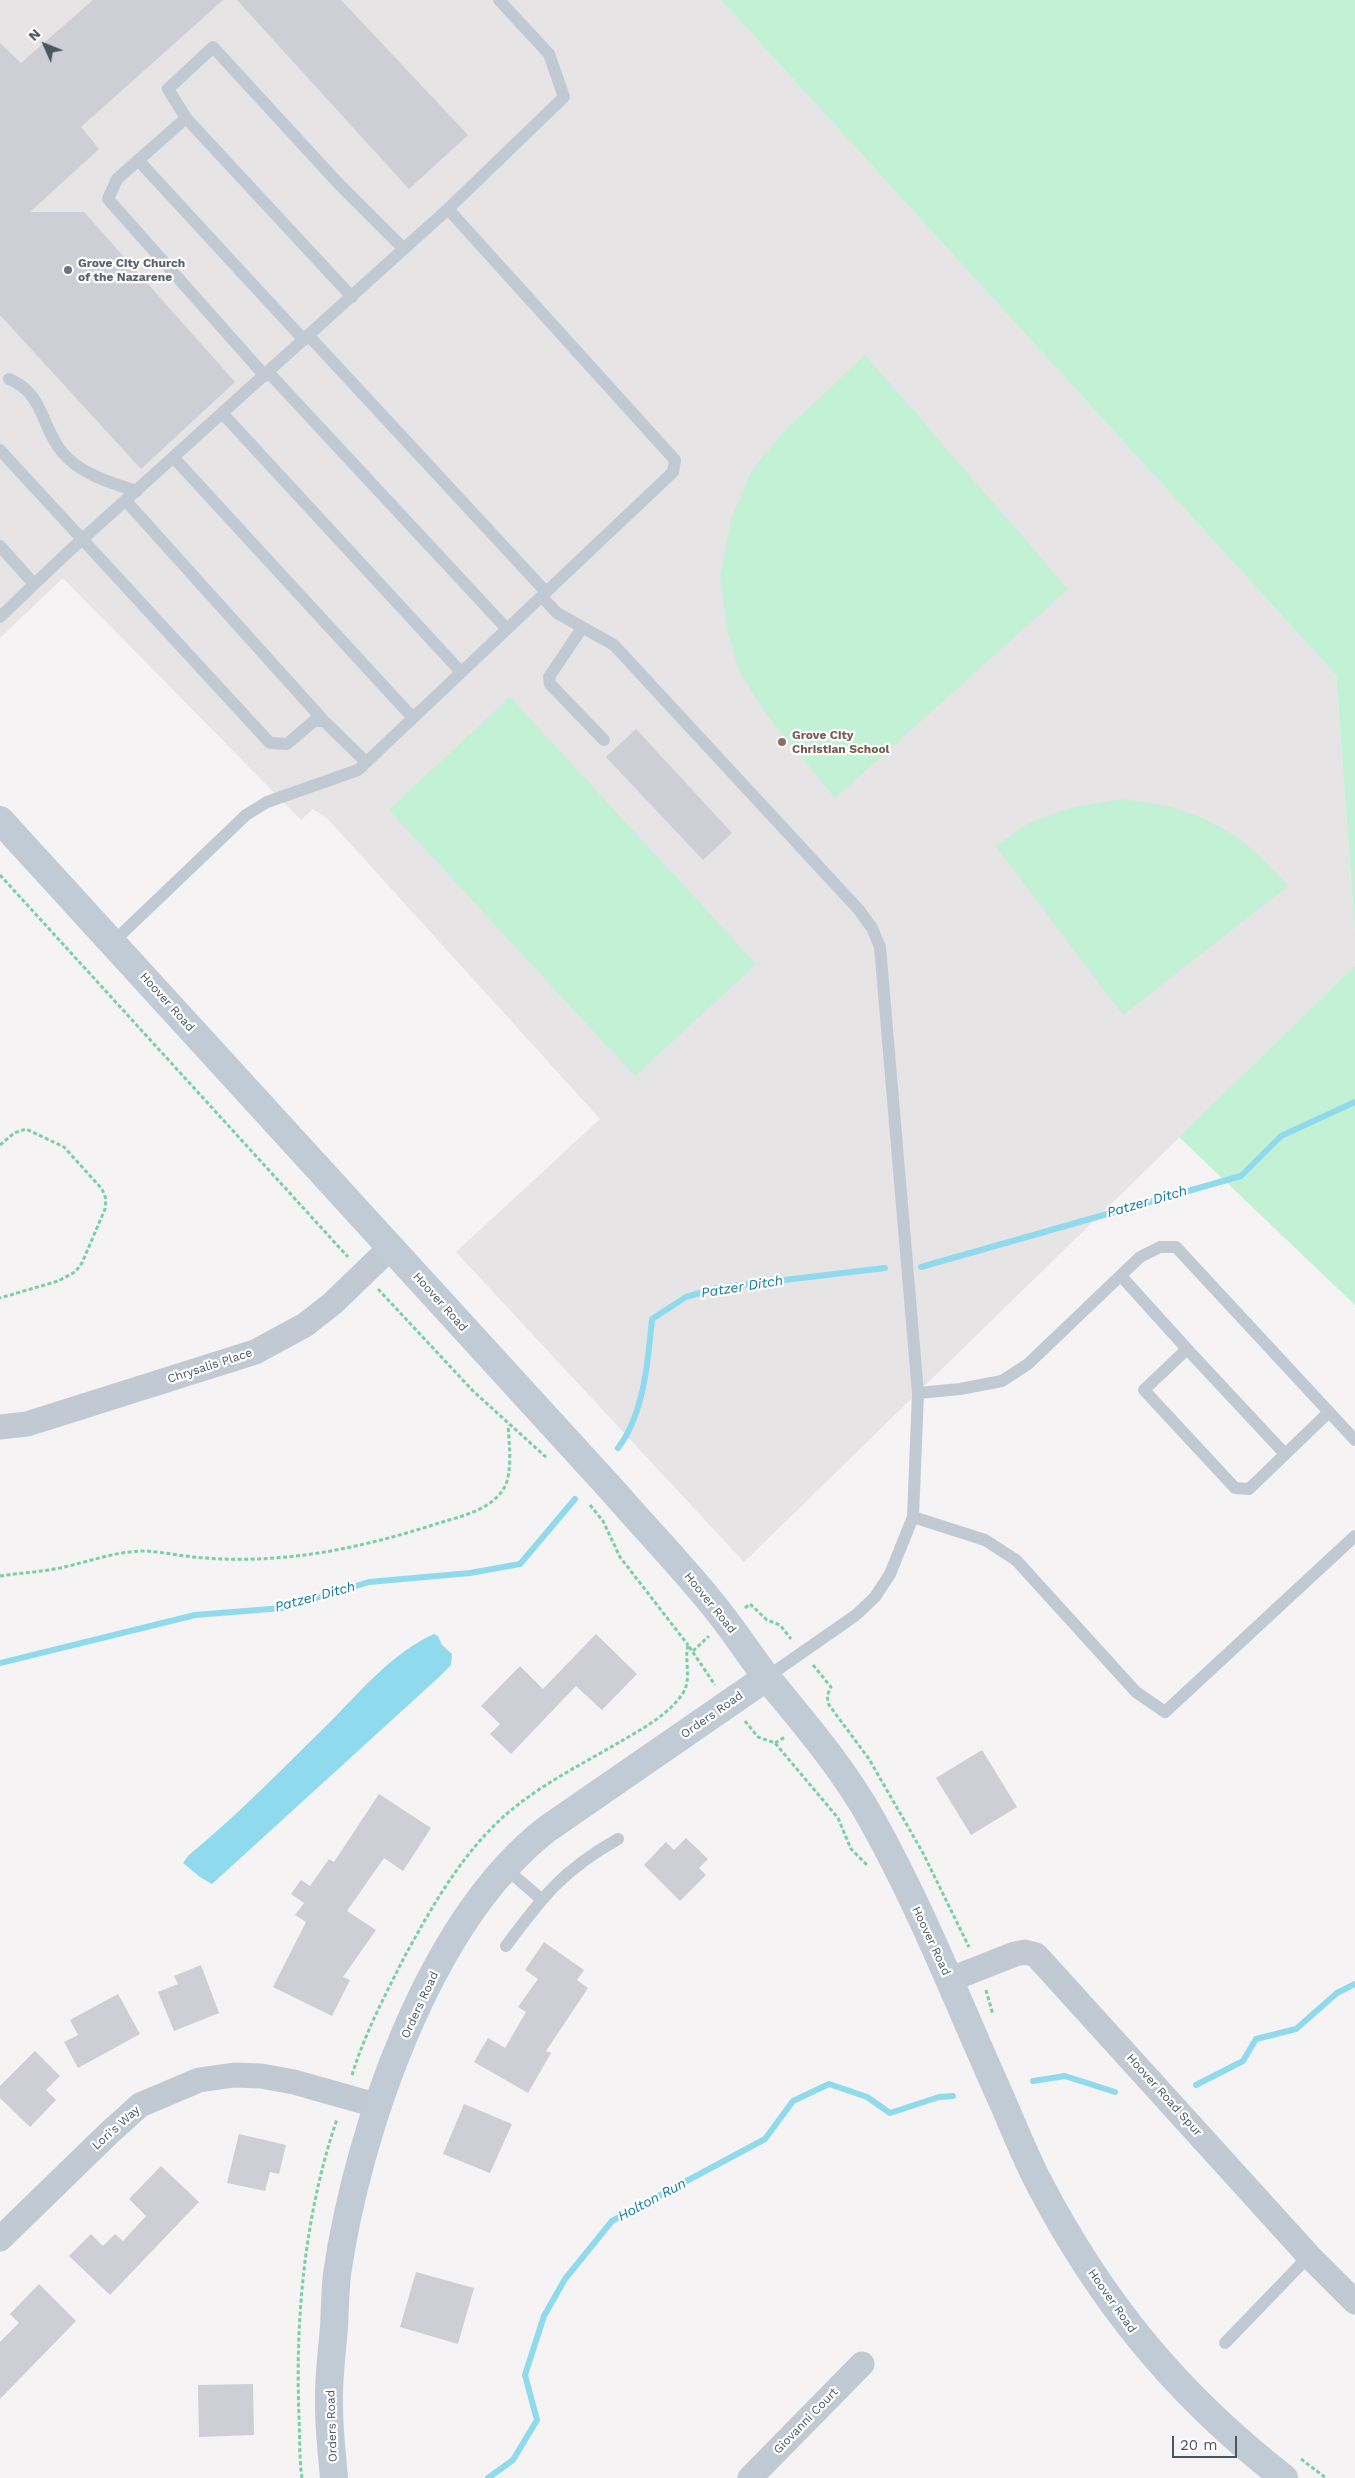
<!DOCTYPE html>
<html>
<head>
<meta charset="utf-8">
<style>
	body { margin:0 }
	#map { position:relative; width:1355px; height:2478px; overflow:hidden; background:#f5f3f3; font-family:"Work Sans",sans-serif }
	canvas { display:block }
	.north { position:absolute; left:20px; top:20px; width:50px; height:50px; -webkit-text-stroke:4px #fff; paint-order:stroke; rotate:314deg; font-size:14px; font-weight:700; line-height:20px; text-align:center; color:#4a5661 }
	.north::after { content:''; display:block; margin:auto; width:18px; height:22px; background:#4a5661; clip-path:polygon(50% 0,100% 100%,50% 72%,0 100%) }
	.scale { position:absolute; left:1172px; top:2436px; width:65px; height:22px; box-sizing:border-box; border:2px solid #4a5661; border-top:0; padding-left:6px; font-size:15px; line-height:18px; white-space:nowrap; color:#4a5661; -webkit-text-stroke:4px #fff; paint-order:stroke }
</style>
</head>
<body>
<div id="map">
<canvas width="1355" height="2478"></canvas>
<div class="north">N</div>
<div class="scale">20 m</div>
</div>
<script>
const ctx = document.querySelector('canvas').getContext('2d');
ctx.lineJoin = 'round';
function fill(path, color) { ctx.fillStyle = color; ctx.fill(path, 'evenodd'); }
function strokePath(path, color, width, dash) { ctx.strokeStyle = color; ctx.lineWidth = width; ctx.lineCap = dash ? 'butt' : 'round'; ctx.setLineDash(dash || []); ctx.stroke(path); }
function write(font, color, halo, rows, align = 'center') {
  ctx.font = font + ' "Work Sans",sans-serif'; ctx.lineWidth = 4.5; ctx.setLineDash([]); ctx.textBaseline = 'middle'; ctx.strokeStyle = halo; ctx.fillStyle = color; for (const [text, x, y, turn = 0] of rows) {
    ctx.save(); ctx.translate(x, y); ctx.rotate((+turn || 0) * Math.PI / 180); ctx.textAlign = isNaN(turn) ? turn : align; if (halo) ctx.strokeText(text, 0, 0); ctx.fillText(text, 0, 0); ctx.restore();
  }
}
const education = new Path2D(`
	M0 0H721L1336 675 1355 933V966L744 1562 456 1252 600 1119 328 819 313 809 301 820 63 578 0 638Z`);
const green = new Path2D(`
	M721 0H1355V933L1336 675Z
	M865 355 1068 589 835 798 767 715 739 671 727 630 720 576 731 519 752 470 783 433Z
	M510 697 756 964 635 1076 389 810Z
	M1120 799C1138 802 1159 803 1177 809 1226 824 1254 847 1288 886L1123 1015 996 846 1027 824 1069 808Z
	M1355 966V1305L1179 1137Z`);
const water = new Path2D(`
	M434 1634 438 1636 442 1645 452 1654 451 1665 438 1678 212 1884 200 1877 183 1863 189 1855C239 1814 284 1767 330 1722 362 1690 392 1653 434 1634Z`);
const stream = new Path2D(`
	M921 1267 1241 1176 1281 1136 1355 1102
	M618 1448C644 1414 648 1361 652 1319L686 1297 717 1288 885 1268
	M0 1663 195 1615 283 1608 369 1582 470 1573 520 1564 575 1499
	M1033 2081 1065 2076 1115 2092
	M1196 2085 1243 2061 1256 2039 1296 2029 1337 1993 1355 1984
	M488 2478 513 2460 537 2420 525 2375 544 2316 565 2279 612 2221 765 2139 793 2101 829 2084 867 2097 890 2113 939 2097 953 2096`);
const building = new Path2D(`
	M93 0H223L81 127 99 149 30 212H84L235 382 141 469 0 315V43L21 63Z
	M237 0H341L468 135 409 189Z
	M636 729 732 833 703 860 606 757Z
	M596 1634 637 1674 602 1710 576 1686 511 1754 490 1734 500 1724 481 1706 520 1666 543 1689Z
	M982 1750 1017 1807 971 1835 936 1778Z
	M379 1794 431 1828 403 1871 384 1858 347 1911 376 1930 343 1977 350 1980 332 2016 273 1987 306 1922 295 1915 304 1903 291 1894 301 1880 310 1886 329 1859 334 1862Z
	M686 1838 708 1859 699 1868 706 1875 680 1901 644 1865 666 1842 674 1850Z
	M544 1942 584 1970 577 1980 588 1988 546 2051 551 2053 528 2093 474 2062 488 2038 505 2048 526 2012 518 2007 538 1979 525 1970Z
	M201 1965 219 2013 174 2031 158 1992 178 1984 174 1976Z
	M118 1994 140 2034 78 2068 64 2042 78 2035 70 2020Z
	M35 2051 60 2076 46 2090 56 2100 30 2127 0 2098V2086Z
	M464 2104 512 2124 490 2173 443 2154Z
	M239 2134 286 2145 279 2174 270 2172 265 2191 227 2183Z
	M161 2166 199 2202 110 2295 69 2256 91 2234 103 2246 115 2234 123 2241 146 2216 129 2199Z
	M416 2272 474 2288 458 2344 400 2327Z
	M39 2284 76 2321 0 2399V2342L19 2323 10 2314Z
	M253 2384 254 2435 199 2437 198 2385Z`);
const path = new Path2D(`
	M0 875 348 1257
	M0 1145 14 1133 26 1129 64 1147 102 1189 106 1199 105 1209 82 1263 75 1272 58 1281 0 1298
	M378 1289 473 1391 547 1458
	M590 1505 603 1521 620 1557 688 1645
	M0 1576C20 1573 40 1572 60 1568 88 1562 116 1551 145 1551 165 1552 185 1557 205 1558 287 1564 362 1548 439 1523 462 1516 491 1510 504 1488 513 1474 509 1441 508 1425
	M745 1608 750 1604 767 1620 780 1625 791 1639
	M693 1651 709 1636
	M813 1665 831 1687 827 1696 829 1705 869 1759 923 1853 969 1947
	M745 1721 758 1737 775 1743 838 1818 851 1849 867 1865
	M775 1743 785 1737
	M986 1990 993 2015
	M352 2075C365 2033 386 1993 406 1954 435 1901 467 1845 515 1807 546 1782 584 1763 618 1743 640 1730 669 1715 683 1693 692 1679 684 1660 688 1645L715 1685
	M1301 2459 1326 2478
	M302 2478C299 2458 300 2437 299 2417 295 2317 305 2213 337 2119`);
const lane = new Path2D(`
	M186 118 352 297
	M138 160 304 340
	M309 336 546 592
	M269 373 507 629
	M265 376 108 199 117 179 186 118 168 89 213 47 337 182 404 249
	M9 379C44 393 41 427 62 452 80 474 111 483 137 491
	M223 414 461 672
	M0 450 270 743 287 744 314 721H324L366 762
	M174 458 413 718
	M126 501 324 721
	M0 546 34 584
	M542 597 557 613 614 645 859 910 872 928 880 947 918 1393 913 1517 890 1574 875 1597 856 1615 767 1677
	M0 617 67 553 448 209 564 97 549 54 499 0
	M582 628 549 677 550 684 604 740
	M112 943 246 815 267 802 358 770 673 472 675 460 448 209
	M1121 1276 1187 1349 1144 1390 1235 1488 1249 1489 1328 1413
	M1187 1349 1285 1454
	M918 1393 960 1389 1002 1381 1028 1364 1140 1257 1160 1247H1176L1355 1440
	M913 1517 985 1540 1016 1560 1136 1692 1165 1712 1355 1536
	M504 1867 541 1899
	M506 1946C543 1896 563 1870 618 1839
	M1225 2343 1309 2256`);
const street = new Path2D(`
	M0 1427 27 1424 255 1352 305 1325 333 1303 391 1247
	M949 1980 1015 1954 1025 1952 1036 1955 1309 2256 1355 2302
	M0 2239 108 2134 140 2105 199 2080 234 2075 261 2076 294 2082 379 2106
	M750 2478 862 2364`);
const secondary = new Path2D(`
	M0 820 614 1492C646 1529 680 1564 710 1601 731 1626 748 1653 768 1679 805 1724 843 1768 872 1820 923 1911 961 2010 1004 2105 1015 2131 1026 2158 1039 2183 1101 2302 1177 2395 1284 2478
	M334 2478C332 2454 329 2430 329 2406 328 2380 332 2353 334 2327 335 2310 335 2292 337 2274 358 2130 429 1921 547 1829L767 1677`);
const markers = [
	[68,270,5,"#6b7280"],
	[782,742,5,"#8d6e63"]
];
const worshipNames = [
	["Grove City Church",78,263],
	["of the Nazarene",78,277]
];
const educationNames = [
	["Grove City",792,735],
	["Christian School",792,749]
];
const streetNames = [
	["Hoover Road",167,1002,48],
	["Hoover Road",440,1302,48],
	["Chrysalis Place",210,1366,-18],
	["Hoover Road",710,1603,51],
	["Orders Road",712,1715,-35],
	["Hoover Road",931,1941,65],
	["Orders Road",420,2005,-65],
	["Hoover Road Spur",1164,2095,48],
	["Lori's Way",116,2128,-42],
	["Hoover Road",1112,2301,55],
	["Giovanni Court",806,2421,-46],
	["Orders Road",332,2426,-92]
];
const waterNames = [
	["Patzer Ditch",1147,1202,-16],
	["Patzer Ditch",742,1287,-9],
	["Patzer Ditch",315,1597,-15],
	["Holton Run",652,2200,-28]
];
fill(education, '#e6e4e5');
fill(green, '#c3f1d5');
fill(water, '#90daee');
strokePath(stream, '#90daee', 6);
fill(building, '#cdcfd5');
strokePath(path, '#7ad0a6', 3, [4, 2.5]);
strokePath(lane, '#c1cad2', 12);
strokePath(street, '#c1cad2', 25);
strokePath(secondary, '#c1cbd6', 28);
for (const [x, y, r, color] of markers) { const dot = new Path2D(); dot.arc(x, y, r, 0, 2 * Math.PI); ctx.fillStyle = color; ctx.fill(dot); strokePath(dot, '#fff', 2); }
write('bold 12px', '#5b616d', '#fff', worshipNames, 'left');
write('bold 12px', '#785e54', '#fff', educationNames, 'left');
write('12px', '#4a5661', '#fff', streetNames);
write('italic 14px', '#0c7c9b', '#fff', waterNames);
</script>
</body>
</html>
